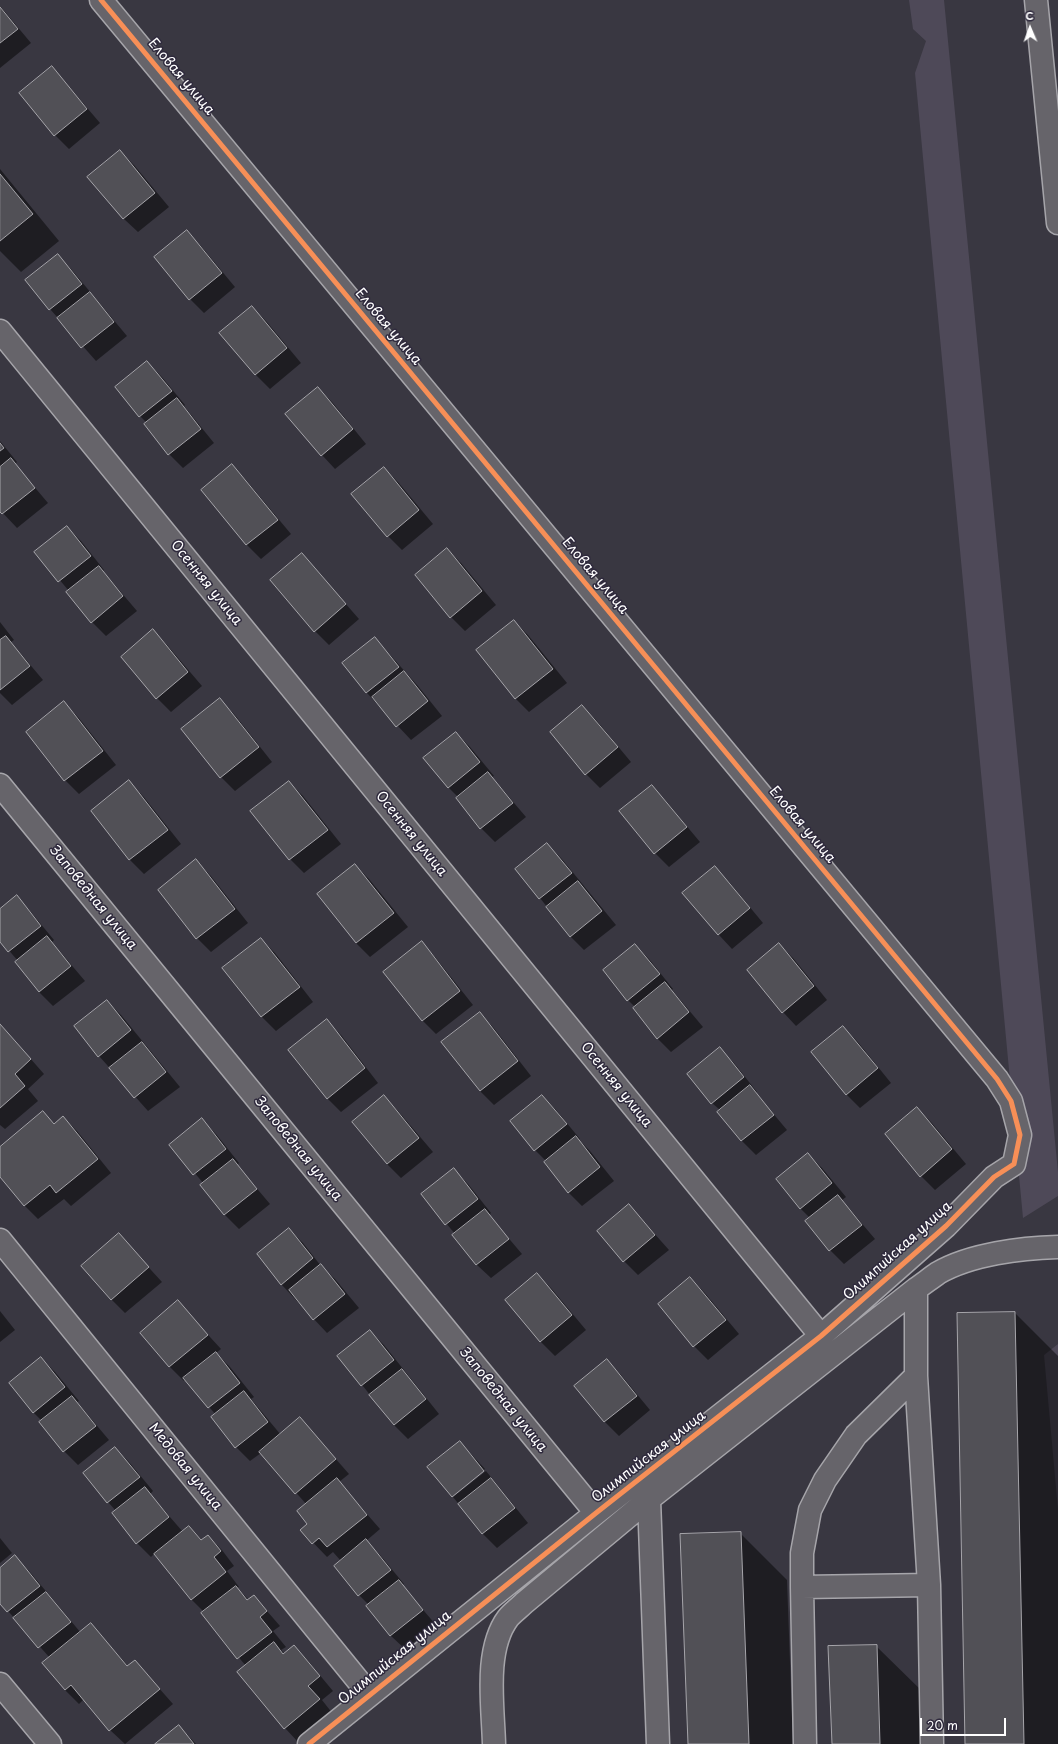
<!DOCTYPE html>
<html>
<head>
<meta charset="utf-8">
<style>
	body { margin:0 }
	#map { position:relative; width:1058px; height:1744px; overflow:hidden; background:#393741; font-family:"Playpen Sans",sans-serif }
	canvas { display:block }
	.north { position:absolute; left:1010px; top:8px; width:40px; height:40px; -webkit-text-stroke:3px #2f2a3d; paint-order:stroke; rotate:358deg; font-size:11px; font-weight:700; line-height:16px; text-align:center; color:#fff }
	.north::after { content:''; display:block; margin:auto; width:14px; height:18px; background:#fff; clip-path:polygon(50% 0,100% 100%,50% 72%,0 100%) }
	.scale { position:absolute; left:920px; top:1718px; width:86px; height:18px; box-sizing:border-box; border:2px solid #fff; border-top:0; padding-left:5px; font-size:12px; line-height:14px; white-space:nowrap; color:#fff; -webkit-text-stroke:3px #2f2a3d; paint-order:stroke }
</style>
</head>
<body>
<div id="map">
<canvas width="1058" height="1744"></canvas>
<div class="north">С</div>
<div class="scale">20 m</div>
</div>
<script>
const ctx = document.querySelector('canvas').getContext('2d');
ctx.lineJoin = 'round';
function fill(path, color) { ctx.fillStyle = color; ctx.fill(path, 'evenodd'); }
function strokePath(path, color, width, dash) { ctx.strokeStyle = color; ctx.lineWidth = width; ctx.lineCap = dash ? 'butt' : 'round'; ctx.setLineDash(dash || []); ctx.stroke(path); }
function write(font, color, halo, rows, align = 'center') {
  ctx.font = font + ' "Playpen Sans",sans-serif'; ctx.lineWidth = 3; ctx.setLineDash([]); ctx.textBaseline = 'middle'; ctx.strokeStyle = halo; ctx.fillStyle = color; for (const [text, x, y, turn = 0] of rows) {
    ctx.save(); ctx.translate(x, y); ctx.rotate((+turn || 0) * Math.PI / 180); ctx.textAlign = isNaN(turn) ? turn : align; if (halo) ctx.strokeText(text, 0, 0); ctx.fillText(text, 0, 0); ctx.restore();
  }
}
const green = new Path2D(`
	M909 0H944L1058 1172V1196L1023 1218 915 73 926 41 913 29Z
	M1058 1344V1510L1044 1355Z`);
const shadow = new Path2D(`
	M0 6 31 43 0 68Z
	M52 68 65 82 100 123 69 149 55 135 21 94Z
	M120 151 134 165 169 207 138 232 124 219 89 177Z
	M0 169 59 241 21 272 0 251Z
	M186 231 200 245 235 287 204 313 190 299Z
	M57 255 71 269 127 336 96 361 50 309Z
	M252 307 266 321 301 363 270 389 256 375 221 333Z
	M147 362 161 376 185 405 184 406 214 443 183 468 169 454 146 425 147 423 140 416Z
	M318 388 332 402 366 444 335 469 322 455Z
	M0 441 17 462 15 464 48 503 17 528 0 510Z
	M232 466 245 479 291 534 261 559 247 545 202 490Z
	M384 468 398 482 433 524 402 550 388 536Z
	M67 527 81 541 104 570 103 571 137 611 106 636 92 622 69 591 36 552Z
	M447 549 461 563 496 605 465 631 451 617Z
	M302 554 359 619 329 645 315 631Z
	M514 621 528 635 567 683 529 712 515 698Z
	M0 622 14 640 11 642 43 680 12 705 0 693Z
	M153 631 167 645 202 686 171 712 157 698 122 657Z
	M375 638 418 686 442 716 411 740 367 693 344 663Z
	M220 700 234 714 272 762 235 791 221 777Z
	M64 703 78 717 116 765 79 794 65 780Z
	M582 706 596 720 631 762 600 788 586 774Z
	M456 733 470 747 494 776 492 777 526 817 495 842 481 828 458 797 448 787Z
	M129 782 143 796 181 844 144 874 130 860 92 811Z
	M289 782 303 796 341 844 304 873 290 859Z
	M651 786 665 800 700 842 669 867 655 853 620 812Z
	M547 844 561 858 616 925 584 950 570 936 540 898Z
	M196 861 210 875 248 923 211 952 197 938Z
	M355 865 369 879 408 927 370 957 356 943Z
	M715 868 729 882 763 923 732 949 719 935 684 893Z
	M17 897 30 911 54 940 52 942 85 981 53 1006 39 992 16 963 18 961 0 940V910Z
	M261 939 275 953 313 1002 276 1031 262 1017 224 968Z
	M421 943 435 957 473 1005 436 1034 422 1020Z
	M779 944 793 958 827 1000 796 1026 783 1012Z
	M635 945 649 959 673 989 672 990 703 1027 671 1052 657 1038 635 1007 628 1000Z
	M107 1001 121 1015 180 1087 148 1111 99 1056Z
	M479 1013 493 1027 531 1076 494 1105 480 1091 442 1042Z
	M327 1021 341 1035 378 1083 341 1112 327 1098Z
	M0 1024 44 1074 28 1089 38 1101 5 1129 0 1125Z
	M843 1027 857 1041 891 1083 860 1108 846 1094Z
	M720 1049 734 1063 757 1092 756 1093 787 1130 756 1155 742 1141 718 1112 720 1110 712 1103Z
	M542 1096 556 1110 580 1139 579 1140 590 1151 614 1181 582 1206 568 1192 546 1161 535 1150Z
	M384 1097 398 1111 433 1152 401 1178 387 1164 353 1122Z
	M917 1108 931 1122 966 1164 935 1190 921 1176Z
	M43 1113 55 1124 63 1117 77 1131 111 1173 71 1206 64 1199 38 1219 24 1205 0 1175V1148Z
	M202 1120 216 1134 239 1163 237 1165 270 1204 239 1229 225 1215 201 1186 204 1184 171 1145Z
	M808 1154 822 1168 846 1197 842 1200 875 1239 844 1264 830 1250 807 1221 810 1218 800 1208Z
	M454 1170 468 1184 491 1213 489 1215 522 1254 491 1278 477 1265 453 1235 455 1234 423 1195Z
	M629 1205 669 1250 638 1275 624 1261Z
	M289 1229 303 1243 321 1266 335 1279 359 1308 327 1333 281 1284Z
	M119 1235 162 1282 125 1313 111 1299Z
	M537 1274 551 1288 586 1330 555 1356 541 1342 506 1300Z
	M690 1278 704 1292 739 1334 708 1360 694 1346Z
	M178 1302 221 1349 216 1353 230 1367 254 1397 251 1399 281 1435 300 1418 349 1474 339 1482 380 1529 366 1541 380 1555 404 1584 402 1585 436 1625 405 1649 391 1636 367 1606 369 1605 359 1595 341 1561 333 1552 327 1557 301 1530 309 1524 307 1505 261 1453 250 1461 236 1447 216 1415 185 1379 184 1381 170 1367 141 1333Z
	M0 1311 15 1330 0 1342Z
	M1015 1313 1058 1356V1744H966Z
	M370 1331 384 1345 439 1414 408 1439 394 1425 339 1356Z
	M41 1358 55 1372 79 1401 77 1402 109 1440 78 1465 64 1451 41 1422 42 1421 33 1412Z
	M607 1361 621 1375 650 1410 619 1436 605 1422 575 1386Z
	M460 1442 485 1469 453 1495Z
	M115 1448 129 1462 153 1491 150 1494 183 1532 189 1527 202 1540 208 1536 222 1550 234 1566 227 1571 239 1587 237 1588 249 1600 254 1596 280 1626 273 1631 286 1647 281 1650 285 1654 294 1647 308 1661 333 1691 322 1700 333 1714 298 1742 285 1728 246 1666 202 1614 204 1612 191 1599 155 1553 151 1557 137 1543 116 1511 108 1502Z
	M486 1471 528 1523 497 1548 483 1534 453 1497Z
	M740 1533 787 1580 793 1744H689Z
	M0 1538 12 1553 0 1563Z
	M15 1557 29 1571 81 1633 91 1624 128 1666 135 1661 173 1704 125 1744 110 1730 84 1699 79 1704 65 1690 50 1658 0 1602V1569Z
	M876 1646 923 1692 925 1744H833Z
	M179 1726 196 1744H156Z`);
const building = new Path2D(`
	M0 7 18 29 0 43Z
	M52 66 87 109 54 136 19 93Z
	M120 150 155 193 123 219 87 177Z
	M0 174 33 214 0 241Z
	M187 230 222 273 189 300 154 257Z
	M58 254 82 284 49 310 25 280Z
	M90 292 114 322 81 348 57 318Z
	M252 306 287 348 255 375 219 333Z
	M147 361 172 391 139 417 115 387Z
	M318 387 353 429 321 456 285 414Z
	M177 398 201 429 168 455 144 424Z
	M0 443 4 448 0 451Z
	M11 458 35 488 2 514 0 512V467Z
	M232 464 278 520 246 545 201 490Z
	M384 467 419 510 387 537 351 494Z
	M67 526 91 556 58 582 34 552Z
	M447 548 482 591 450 618 415 575Z
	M302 553 346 604 314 632 270 580Z
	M99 566 123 596 91 623 66 592Z
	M514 620 553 669 515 699 476 650Z
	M153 629 188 672 156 699 121 657Z
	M6 636 30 666 0 690V640Z
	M375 637 399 667 366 693 342 663Z
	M404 671 428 701 396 727 372 697Z
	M220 698 259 747 220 778 181 729Z
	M64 701 103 751 64 781 26 732Z
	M582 705 618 747 585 775 550 732Z
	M456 732 480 762 448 788 423 758Z
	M488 772 513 803 480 829 456 798Z
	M129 780 168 830 129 860 91 811Z
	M289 781 328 830 289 860 250 811Z
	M652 785 687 827 654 854 619 811Z
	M547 843 572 873 539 899 515 869Z
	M196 859 235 909 196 939 158 890Z
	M355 864 394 913 356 943 317 894Z
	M715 866 750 908 718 935 682 893Z
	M578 881 602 911 570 937 546 907Z
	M17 895 41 926 8 952 0 942V909Z
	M47 936 71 966 39 992 15 962Z
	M261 938 300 987 261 1017 222 968Z
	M422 941 460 991 422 1021 383 972Z
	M779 943 814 986 782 1013 747 970Z
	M635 944 660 974 627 1001 603 970Z
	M665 982 689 1012 657 1039 633 1008Z
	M107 1000 131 1030 98 1057 74 1026Z
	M480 1012 518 1061 480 1091 441 1042Z
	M327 1019 365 1068 327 1099 288 1050Z
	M0 1024 31 1059 15 1074 25 1086 0 1108Z
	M843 1026 878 1068 846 1095 811 1052Z
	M142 1042 166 1072 134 1098 109 1068Z
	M720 1047 744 1077 711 1104 687 1074Z
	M750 1085 774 1115 741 1141 717 1112Z
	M384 1095 419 1138 387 1164 352 1122Z
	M542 1095 567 1124 534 1151 510 1121Z
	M917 1107 952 1149 920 1177 885 1134Z
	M43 1111 54 1124 63 1116 98 1159 56 1193 50 1185 24 1206 0 1177V1147Z
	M202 1118 226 1149 193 1175 169 1145Z
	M576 1136 600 1167 568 1193 544 1162Z
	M808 1153 832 1183 800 1209 776 1179Z
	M233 1159 257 1189 224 1215 200 1185Z
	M454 1168 478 1199 445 1225 421 1194Z
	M838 1195 862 1225 829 1251 805 1221Z
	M629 1204 655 1235 623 1262 597 1231Z
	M485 1209 509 1239 476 1265 452 1235Z
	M289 1228 313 1258 281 1285 257 1254Z
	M119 1233 149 1267 111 1300 81 1266Z
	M321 1264 345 1294 313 1320 289 1290Z
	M537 1273 572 1315 540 1342 505 1300Z
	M690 1277 726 1320 693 1347 658 1304Z
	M178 1300 208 1335 169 1367 140 1333Z
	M1015 1312 1024 1744H965L957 1313Z
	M370 1330 394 1360 361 1386 337 1356Z
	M216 1352 240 1383 208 1408 183 1378Z
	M41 1357 65 1387 33 1413 9 1383Z
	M607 1359 637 1396 604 1422 574 1386Z
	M402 1369 426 1399 394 1425 369 1395Z
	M244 1391 268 1422 235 1448 211 1417Z
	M72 1396 96 1426 63 1452 39 1422Z
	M300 1417 336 1459 295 1494 259 1452Z
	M460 1441 484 1471 452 1497 427 1467Z
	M115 1447 140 1477 107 1503 83 1473Z
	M337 1478 367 1515 327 1547 319 1538 312 1544 300 1530 307 1524 297 1511Z
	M491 1478 515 1508 482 1534 458 1504Z
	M145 1487 169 1517 136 1544 112 1513Z
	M189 1526 201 1540 208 1535 221 1551 214 1557 226 1572 191 1600 154 1554Z
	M741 1532 749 1744H688L680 1534Z
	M366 1539 391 1570 358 1596 334 1566Z
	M15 1555 40 1586 7 1612 0 1604V1568Z
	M399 1580 423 1610 390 1636 366 1606Z
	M236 1586 247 1600 254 1595 267 1611 260 1617 272 1632 237 1659 201 1613Z
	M46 1592 71 1622 38 1648 13 1618Z
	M91 1623 127 1666 135 1660 160 1689 109 1731 71 1685 65 1690 42 1663Z
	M274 1642 283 1654 294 1645 320 1676 308 1686 320 1699 284 1729 237 1672Z
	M877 1645 880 1744H832L828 1646Z
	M179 1725 194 1744H155Z`);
const minor = new Path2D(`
	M101 0 997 1079 1011 1101 1020 1135 1014 1164 994 1177 946 1226 821 1336 596 1513 309 1744
	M1036 0 1058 223
	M0 331 821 1336
	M0 785 596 1513
	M0 1240 369 1694
	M916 1289V1376L929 1585 932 1744
	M649 1499 658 1744
	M802 1587V1553L810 1510 825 1480 856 1435 916 1376
	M0 1684 50 1744
	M494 1744C493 1706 484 1650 508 1618 512 1613 519 1608 524 1603L649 1499 916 1289C923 1284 931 1278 938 1273 971 1254 1021 1248 1058 1247
	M805 1744 802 1587 929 1585`);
const cycleway = new Path2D(`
	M101 0 997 1079 1011 1101 1020 1135 1014 1164 994 1177 946 1226 821 1336 596 1513 309 1744`);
const streetNames = [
	["Еловая улица",181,77,50],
	["Еловая улица",388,327,50],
	["Еловая улица",595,576,50],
	["Осенняя улица",206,583,51],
	["Еловая улица",802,825,50],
	["Осенняя улица",411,834,51],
	["Заповедная улица",93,898,51],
	["Осенняя улица",616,1085,51],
	["Заповедная улица",298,1149,51],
	["Олимпийская улица",898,1251,-42],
	["Заповедная улица",503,1400,51],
	["Олимпийская улица",649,1457,-38],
	["Медовая улица",185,1467,51],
	["Олимпийская улица",395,1658,-39]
];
fill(green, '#4e4958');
fill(shadow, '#0007');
fill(building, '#515056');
strokePath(building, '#a6a5aa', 1);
strokePath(minor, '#a6a5aa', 25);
strokePath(minor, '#66646a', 22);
strokePath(cycleway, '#f78f57', 5);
write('14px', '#fff', '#2f2a3d', streetNames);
</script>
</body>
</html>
